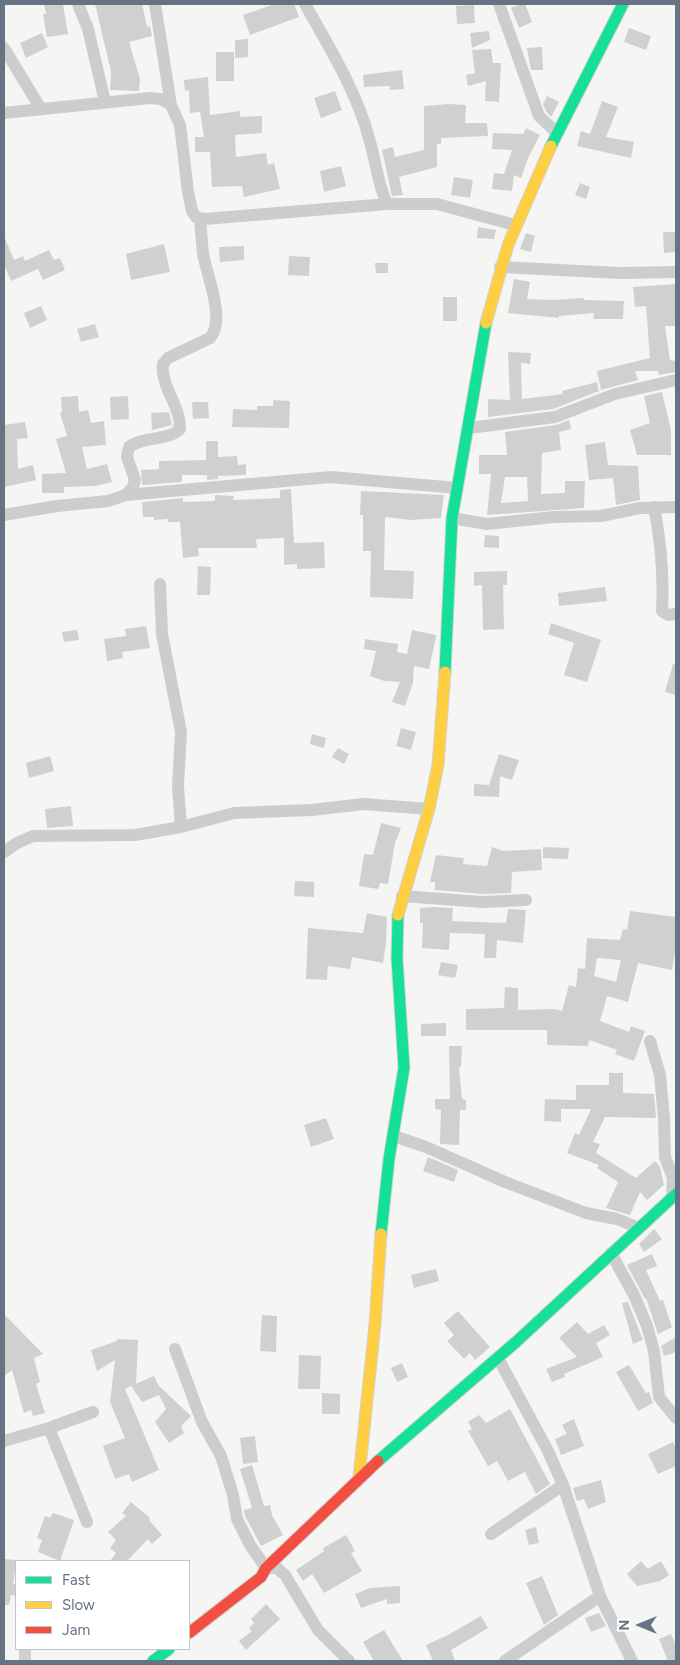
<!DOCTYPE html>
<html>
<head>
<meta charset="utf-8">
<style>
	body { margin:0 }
	#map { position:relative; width:680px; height:1665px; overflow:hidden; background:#f5f5f4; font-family:Figtree,sans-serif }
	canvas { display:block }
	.frame { position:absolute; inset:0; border:5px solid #657383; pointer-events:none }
	.legend { position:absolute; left:15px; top:1560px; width:175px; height:90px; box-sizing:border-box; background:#fff; border:1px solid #c1c7cd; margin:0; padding:6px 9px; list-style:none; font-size:15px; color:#657383 }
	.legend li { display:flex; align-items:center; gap:10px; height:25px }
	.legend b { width:25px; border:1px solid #c1c7cd }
	.north { position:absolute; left:615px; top:1600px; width:50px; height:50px; -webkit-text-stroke:4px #fff; paint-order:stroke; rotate:270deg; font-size:14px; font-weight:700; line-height:20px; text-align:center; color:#657383 }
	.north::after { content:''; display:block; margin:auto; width:18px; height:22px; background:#657383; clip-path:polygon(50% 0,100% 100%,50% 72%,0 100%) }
</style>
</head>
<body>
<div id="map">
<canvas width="680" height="1665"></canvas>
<div class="frame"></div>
<ul class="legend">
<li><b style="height:6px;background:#16e098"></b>Fast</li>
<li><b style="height:6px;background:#ffcf43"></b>Slow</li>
<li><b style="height:6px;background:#f24e42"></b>Jam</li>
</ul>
<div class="north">N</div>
</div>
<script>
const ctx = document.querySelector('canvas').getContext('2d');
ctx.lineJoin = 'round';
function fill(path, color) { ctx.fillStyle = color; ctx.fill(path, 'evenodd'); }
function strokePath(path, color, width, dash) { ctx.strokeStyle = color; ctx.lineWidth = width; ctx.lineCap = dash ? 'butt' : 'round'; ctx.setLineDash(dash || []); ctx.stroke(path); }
const building = new Path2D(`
	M44 4H63L68 34 47 37 43 14H46Z
	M95 4H142L147 27 150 26 152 36 129 42 140 79 139 91 110 90 111 71Z
	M275 4H294L299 17 250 35 243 15Z
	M520 4H525L532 22 519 28 511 8Z
	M474 5 475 23 457 24 456 6Z
	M629 28 651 36 646 50 624 42Z
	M489 31 490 40 472 48 470 33Z
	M42 33 48 47 26 58 20 43Z
	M248 39V57L235 58V40Z
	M542 47 543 70H531L527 48Z
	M491 49 493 63H501L499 102 485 101 486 81 468 86 466 75 475 73 472 50Z
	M216 52H234V81H216Z
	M402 70 404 89 390 90V86L364 87 363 75Z
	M208 77 210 115 240 111V117L262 116V133L235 135 236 157 266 153 268 165 274 163 280 189 244 197 242 186 212 187 210 152H195V137H204L200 112 190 113 189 90 185 91 184 80Z
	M335 91 342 110 321 118 314 98Z
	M547 96 559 102 551 117 546 111 543 104Z
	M602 101 618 107 606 137 634 142 631 158 577 146 581 131 590 134Z
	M449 104 466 105 465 123H487L488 136 441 138V144H437V167L399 177 403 195 392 196 382 150 393 147 395 157 424 150V106Z
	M526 128 540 135 528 158 521 178 514 175 512 191 492 189 494 173 504 174 512 150 492 149 493 133 523 134Z
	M341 166 346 186 324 192 320 171Z
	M454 177 473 180 470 198 451 195Z
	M580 183 590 187 586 199 575 195Z
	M478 227 496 230 494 239 477 238Z
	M663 232H676V252L664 253Z
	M526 233 535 236 531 252 520 249Z
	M4 236 14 260 23 256 25 261 49 250 54 260 60 258 65 270 43 280 38 269 11 281 4 265Z
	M164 244 170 272 131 280 126 254Z
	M244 246V260L220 262 219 247Z
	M289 256 310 257 309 276 288 275Z
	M375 263H388V273H376Z
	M514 279 530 282 527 299 553 300 584 298V300L624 301 623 319H593L594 313 559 316V318L508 313Z
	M676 284V326H665L670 360 676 361V372L659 375 658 371H635L638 380 601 390 597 371 650 358 646 306 635 307 633 287Z
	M443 297H457V321H443Z
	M41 306 47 320 30 328 24 313Z
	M95 324 99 337 81 342 77 329Z
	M508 352 531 353 530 364 521 363 522 399 563 394 562 391 597 382 599 391 553 409 488 417V399L510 400Z
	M662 392 671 430V455H637L630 430 650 423 644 396Z
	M78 396 79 412 88 410 91 423 104 421 106 445 82 447 87 469 107 464 112 482 95 486 64 487V493H42V474L66 473 56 439 67 436 60 413 62 412 61 397Z
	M128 396 129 419 111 420 110 397Z
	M273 400 290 401 289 428 232 427 233 409 257 410V406H273Z
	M192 402H208L209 418 193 419Z
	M169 412 172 425 152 430 151 413Z
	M569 420 571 429 559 432 561 450 542 453 541 494 565 493V481H585L584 508 487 515 491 474H479V455H507L505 432 556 425ZM505 477H527L528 501 501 503Z
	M25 422 28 438 17 439 18 469 33 465 36 480 4 487V425Z
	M206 441H218V457L237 456 238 465 246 464V475L218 476V479L207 480V475H182V482L142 485 141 470 159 469V461L206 460Z
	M605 442 608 465 638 466 640 500 616 505 613 478 589 480 585 445Z
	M291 489 294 543 324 542 325 568 297 569V564L284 565V538L256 539 257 548H198L199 556 183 558 180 522H168V519L154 520V517H143L142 502 183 498V502L215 501V495L234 496 233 500 280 498V490Z
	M361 491 444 495 441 518 411 520 385 517 384 570 414 571 413 599 370 597 371 551H363V515H360Z
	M485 535 499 536V548L484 547Z
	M198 566 211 567 210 595H197Z
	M507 571V585H503L504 629 483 630 482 585 474 586V572Z
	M605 587 607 601 559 606 558 593Z
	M551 623 601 640 587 682 564 675 574 643 548 634Z
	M146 626 150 648 122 652 123 658 107 661 104 639 126 636 125 629Z
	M77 630 79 640 64 642 62 632Z
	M412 630 436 635V637L429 669 414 666 413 683 405 706 392 702 400 682 384 681 370 676 376 651 364 649 365 639 398 644 397 652 407 654Z
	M673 664H676V695L665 692Z
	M401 728 416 732 411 750 396 746Z
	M312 734 326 738 324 748 310 744Z
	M338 748 349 754 344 764 332 757Z
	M499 754 519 760 512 780 500 776 499 797 474 796V784L489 785Z
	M50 756 54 771 29 778 26 763Z
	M71 806 73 826 47 828 45 809Z
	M381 823 401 828 395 843 388 884 380 883 378 889 359 886 364 854 373 855Z
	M492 847 504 851 541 849 542 870 512 872 511 893 483 894 435 890V882H430L436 855 464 858 463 864 487 866Z
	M543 847 569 848 568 859 543 858Z
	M295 881 314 882V897L294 896Z
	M434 907 453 908 452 921 506 923 508 909 526 910 523 943 497 940 496 958H484L485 934 450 933 449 950 422 948 423 923H420V908Z
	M630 911 676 917V945L672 970 638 963 628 1002 607 996 600 1021 629 1032 631 1026 645 1031 634 1061 615 1054 617 1050 589 1040 588 1046 547 1045V1030H466V1009L504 1008 505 987 518 988V1010L554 1009 562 1011 569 985 576 987 578 968 585 969 587 938 620 940 623 929 627 930ZM597 958 621 960 616 982 594 976Z
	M367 913 387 917 386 943 383 963 352 957 350 969 328 966 327 980 306 979 308 928 363 933Z
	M441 962 458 965 455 978 438 975Z
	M446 1023V1036H421V1024Z
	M449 1046H462L461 1067H459L462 1099 466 1100V1110H460L459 1145 440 1144 441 1110 435 1109V1099H450Z
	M609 1073H623V1093L654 1094 656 1118 605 1117 593 1142 600 1144 596 1153 636 1178 655 1161 660 1167 664 1185 647 1200 640 1192 630 1215 606 1208 618 1182 597 1168 599 1165 567 1153 575 1133 579 1135 591 1109H561V1122L544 1121 545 1099 576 1100V1085H609Z
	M326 1118 334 1139 311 1147 304 1125Z
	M428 1157 458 1170 454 1182 423 1171Z
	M654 1229 662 1239 644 1252 639 1244Z
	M652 1254 657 1266 646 1270 660 1301 663 1300 672 1327 658 1334 646 1298 645 1299 627 1265Z
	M436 1269 439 1281 414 1288 411 1275Z
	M628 1302 643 1340 633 1344 622 1303Z
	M458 1311 490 1347 475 1360 470 1353 464 1359 447 1341 454 1335 444 1323Z
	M4 1314 43 1354 34 1358 40 1382 36 1384 45 1413 33 1416 31 1410 24 1413 12 1370 4 1376Z
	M262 1315 277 1316 276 1352 260 1351Z
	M577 1322 588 1334 604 1325 610 1335 596 1343 603 1357 564 1374 565 1377 552 1382 546 1369 577 1357 559 1338Z
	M676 1337V1352L664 1356 661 1346Z
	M117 1339 138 1340 136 1383 133 1385 154 1376 159 1386 191 1416 181 1426 184 1433 169 1443 155 1422 166 1409 159 1395 142 1402 131 1386 125 1389 159 1470 132 1482 129 1474 115 1479 103 1446 125 1438 110 1402 115 1360 97 1371 91 1350 117 1341Z
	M299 1355 321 1356 320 1389H298Z
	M402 1363 408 1377 397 1382 391 1368Z
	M629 1365 646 1393 649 1392 653 1403 638 1411 616 1372Z
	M322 1393 340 1394V1414H322Z
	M510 1409 550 1484 536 1494 525 1472 508 1481 497 1461 488 1466 468 1431 472 1429 468 1422 479 1415 486 1423Z
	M574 1419 584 1446 561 1455 555 1439 567 1434 562 1425Z
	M255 1436 258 1462 243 1464 240 1438Z
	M673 1442 676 1448V1466L658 1474 648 1454Z
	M252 1465 264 1506 270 1505 272 1515 283 1535 261 1546 245 1516 244 1510 252 1508 240 1469Z
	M601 1480 606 1502 588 1509 584 1499 577 1501 573 1488Z
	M131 1502 150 1518 149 1520 162 1535 152 1544 148 1539 127 1561H110L116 1553 110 1548 116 1540 108 1532 126 1516 122 1513Z
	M53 1513 74 1520 60 1561 38 1552 42 1540 37 1538 45 1516 50 1518Z
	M536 1527 539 1543 529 1545 525 1530Z
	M346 1535 355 1551 351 1553 362 1571 324 1593 312 1574 303 1581 296 1570 324 1551 323 1548Z
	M4 1559 17 1560 13 1584 16 1585V1596L11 1595 9 1605H4Z
	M641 1561 648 1569 661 1561 669 1575 660 1581 637 1586 627 1574Z
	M542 1576 558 1615 544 1625 526 1583Z
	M400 1586V1603L387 1604V1599L361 1608 355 1594 370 1588Z
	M266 1604 280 1619 246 1650 239 1641 252 1631 249 1628 254 1623 251 1619Z
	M599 1613 606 1626 591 1632 585 1618Z
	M481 1616 488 1628 451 1650 455 1661H433L426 1645 448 1635Z
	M384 1630 403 1661H374L363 1642Z
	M671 1634 676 1645V1661H668L659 1639Z
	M19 1649H31V1661H19Z`);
const street = new Path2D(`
	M78 4 88 29 105 102
	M155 4 171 105 180 125 188 192 192 211 196 217 205 219 387 204H437L515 225
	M305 4C329 47 356 90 369 138 376 161 377 182 387 204
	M499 4 539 116 557 133
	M4 48 41 109
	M4 113 150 98 161 99 171 105
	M500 267 620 273 676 272
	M469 428 555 417 615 394 676 380
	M126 495 331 477 457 488
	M654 507C661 542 664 576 662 611L668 615 676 614
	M4 515 57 506 108 501 126 495 133 487 135 480 127 457 129 447C143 436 168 441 180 429 181 406 160 386 163 364L168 358 210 338C226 320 207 276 203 254 202 243 201 231 200 219
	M452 518 487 524 554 517 601 516 640 508 676 507
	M160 584 162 634 181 732 178 786 181 827
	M4 852 17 843 33 836 135 835 181 827 234 813 312 810 363 804 429 809
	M402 896 483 902 526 900
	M650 1041 660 1075 664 1118 665 1157 673 1178 672 1197
	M394 1136 426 1147 505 1182 586 1213 617 1219 639 1228
	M611 1253 634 1295 647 1326 654 1351 659 1397 676 1418
	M175 1349 202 1422 221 1456 233 1495 237 1519 250 1545 266 1568H277L285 1575 318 1630 349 1661
	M498 1358 548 1451 563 1485 600 1596 632 1661
	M49 1428 87 1522
	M4 1441 49 1428 93 1412
	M491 1534 563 1485
	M505 1661 600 1596`);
const fast = new Path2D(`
	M551 146 623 4
	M445 672 452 518 486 323
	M381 1234 389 1159 404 1068 397 958 398 915
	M378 1461 516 1342 676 1194
	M153 1661 169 1649`);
const slow = new Path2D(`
	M486 323 508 245 551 146
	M398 915 429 809 438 765 445 672
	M359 1477 375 1324 381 1234`);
const jam = new Path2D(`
	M189 1633 261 1577 266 1568 378 1461`);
fill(building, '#cfd1d1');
strokePath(fast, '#d2d3d4', 13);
strokePath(slow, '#d2d3d4', 13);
strokePath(jam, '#d2d3d4', 13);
strokePath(street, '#cccdcf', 12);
strokePath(fast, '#16e098', 11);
strokePath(slow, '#ffcf43', 11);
strokePath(jam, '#f24e42', 11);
</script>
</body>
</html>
